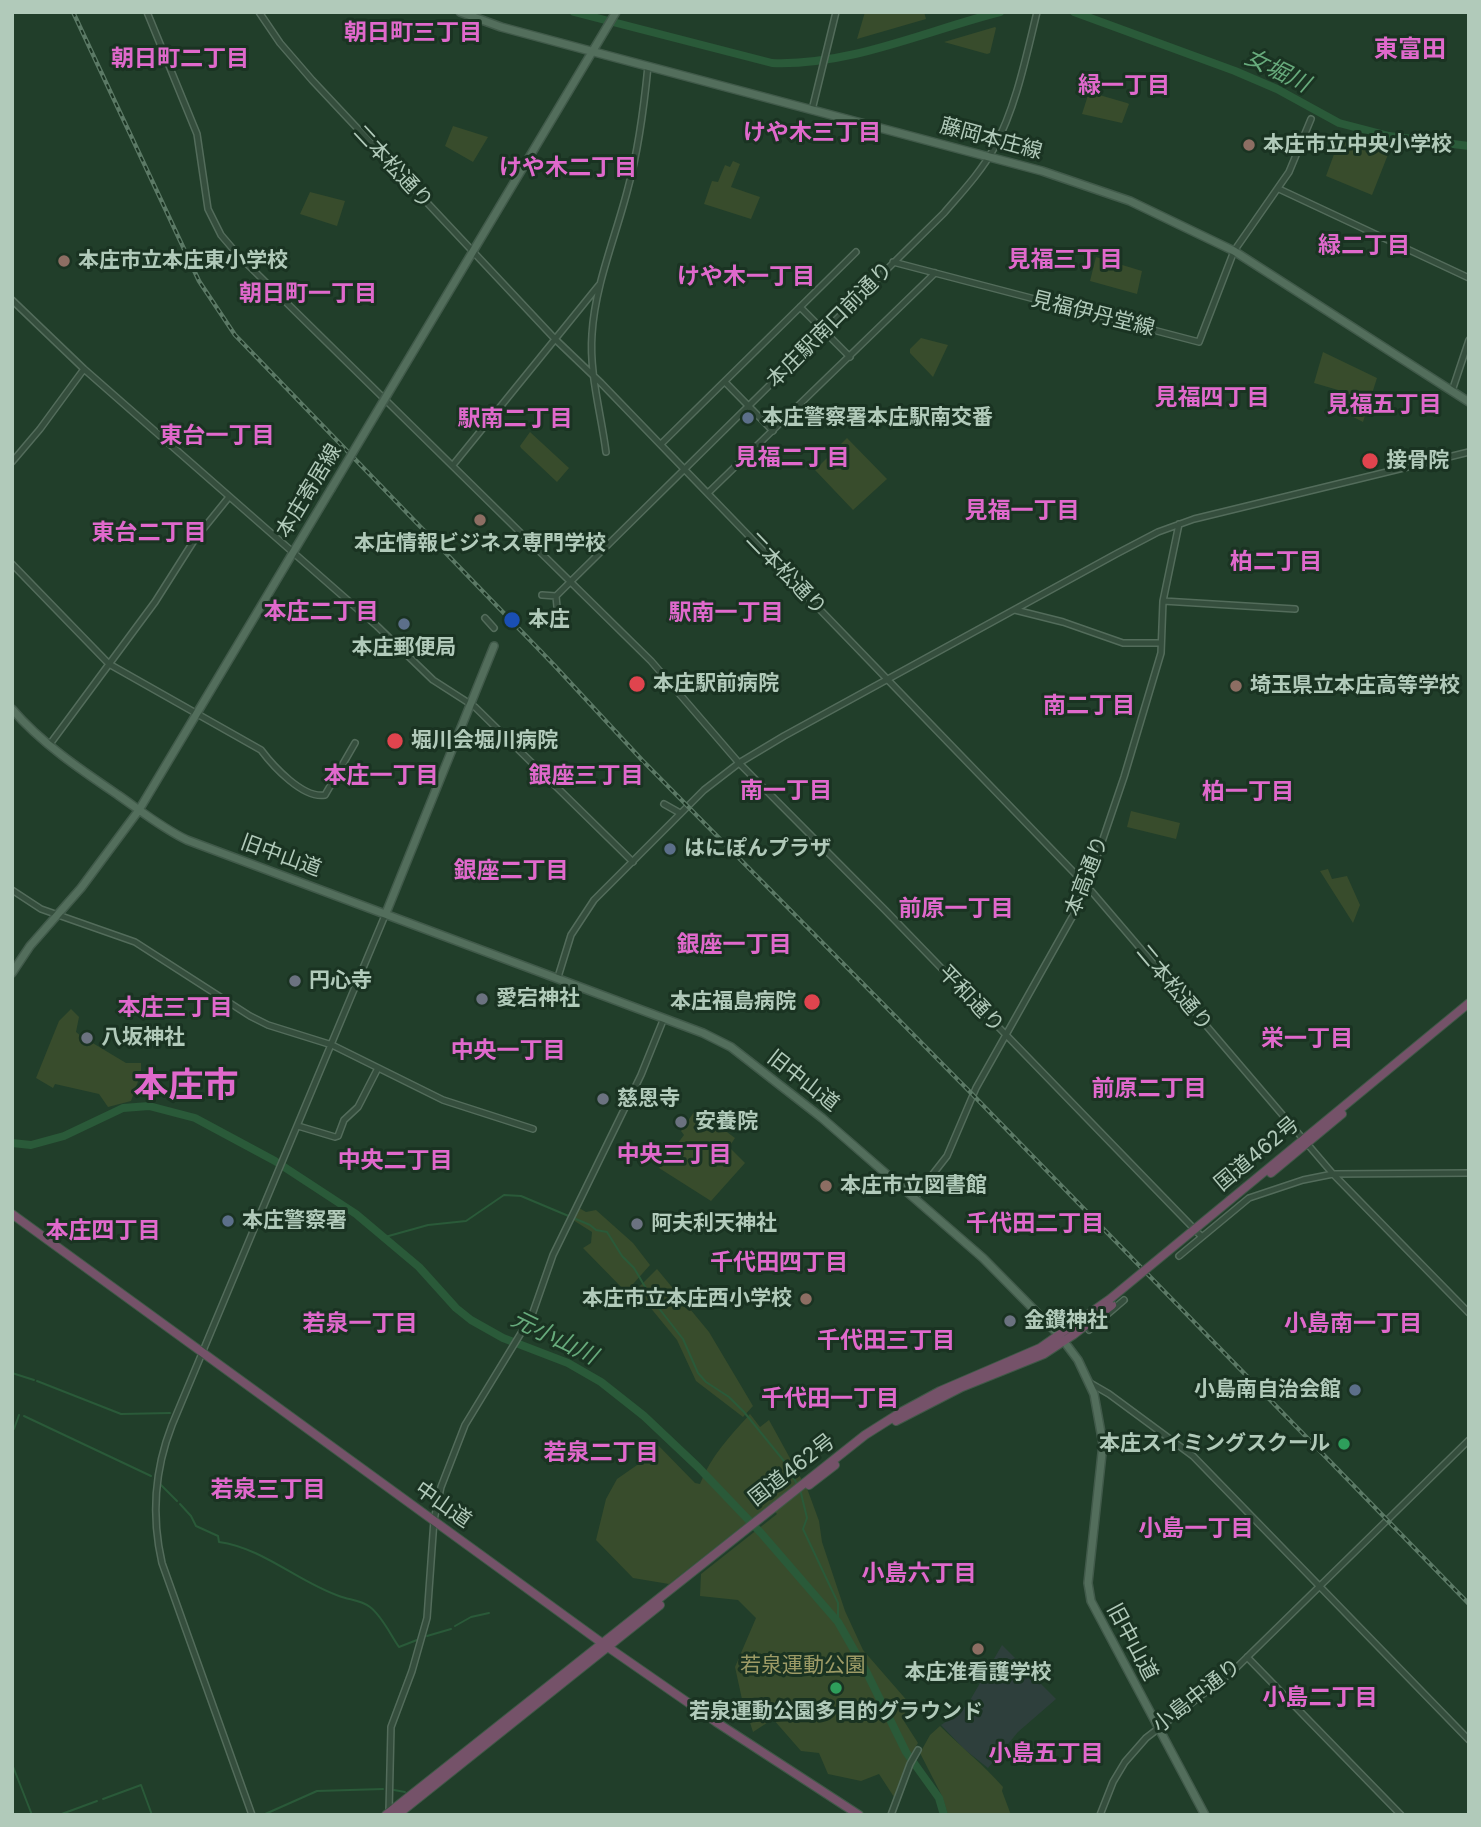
<!DOCTYPE html>
<html>
<head>
<meta charset="utf-8">
<style>
	body { margin:0 }
	#map { position:relative; width:1481px; height:1827px; overflow:hidden; background:#213e2a; font-family:Inter,sans-serif }
	canvas { display:block }
	.frame { position:absolute; inset:0; border:14px solid #b1caba; pointer-events:none }
</style>
</head>
<body>
<div id="map">
<canvas width="1481" height="1827"></canvas>
<div class="frame"></div>
</div>
<script>
const ctx = document.querySelector('canvas').getContext('2d');
ctx.lineJoin = 'round';
function fill(path, color) { ctx.fillStyle = color; ctx.fill(path, 'evenodd'); }
function strokePath(path, color, width, dash) { ctx.strokeStyle = color; ctx.lineWidth = width; ctx.lineCap = dash ? 'butt' : 'round'; ctx.setLineDash(dash || []); ctx.stroke(path); }
function write(font, color, halo, rows, align = 'center') {
  ctx.font = font + ' Inter,"Noto Sans JP",sans-serif'; ctx.lineWidth = 6; ctx.setLineDash([]); ctx.textBaseline = 'middle'; ctx.strokeStyle = halo; ctx.fillStyle = color; for (const [text, x, y, turn = 0] of rows) {
    ctx.save(); ctx.translate(x, y); ctx.rotate((+turn || 0) * Math.PI / 180); ctx.textAlign = isNaN(turn) ? turn : align; if (halo) ctx.strokeText(text, 0, 0); ctx.fillText(text, 0, 0); ctx.restore();
  }
}
const medical = new Path2D(`
	M1002 1645 1056 1699 1018 1732 988 1768 964 1749 941 1725 959 1713 969 1702Z`);
const green = new Path2D(`
	M865 12H924L926 19 857 39Z
	M995 27 996 28 990 53 987 54 944 42Z
	M1089 92 1127 103 1129 104 1122 123 1082 114Z
	M453 126 488 137 473 162 445 146Z
	M1340 138 1389 152 1372 195 1326 176Z
	M733 161 740 164 731 187 760 197 751 219 704 204 712 181 718 182 725 165 730 167Z
	M310 192 345 201 337 226 300 214Z
	M1096 257 1142 271 1137 294 1090 281Z
	M921 338 948 345 933 377 910 353V349Z
	M1323 352 1377 378 1363 422 1334 407 1338 390 1314 383Z
	M530 432 569 468 557 482 521 448 520 446Z
	M847 438 887 479 853 510 815 470Z
	M1131 811 1180 823 1176 839 1127 827Z
	M1328 869 1332 879 1347 876 1360 905 1353 923 1320 871Z
	M71 1009 79 1017 76 1032 81 1036 126 1063H141V1073L131 1101 108 1107 99 1094 55 1084 53 1088 36 1078 59 1021Z
	M696 1109 735 1138 729 1147 745 1163 711 1201 659 1168 684 1135 681 1131Z
	M579 1208 586 1212 596 1210 633 1243 650 1265 626 1292 583 1248 591 1243 592 1232 573 1220Z
	M657 1269 709 1332 753 1406 743 1417 696 1381 677 1340 649 1306 639 1287Z
	M750 1414 760 1427 769 1420 808 1491 819 1521 822 1542 845 1611 863 1650 910 1704 902 1718 918 1743 908 1759 894 1797 879 1774 861 1781 828 1774 819 1753 801 1751 773 1719 753 1732 747 1713H745L735 1667 756 1618 738 1600 700 1596 701 1574 777 1514 769 1505 669 1584 633 1578 596 1540 606 1499 617 1479 640 1463 654 1441 695 1483 700 1484C711 1456 730 1436 750 1414Z
	M940 1726C961 1747 984 1765 1003 1787L1002 1791 1011 1815H948L942 1796 920 1753 930 1735Z`);
const stream = new Path2D(`
	M385 1237 428 1225 466 1221 504 1195 521 1196 590 1225 596 1230 607 1232 622 1256 634 1268 654 1302 683 1339 698 1373 706 1382 729 1397 744 1412 784 1461 797 1484
	M12 1373 34 1380
	M37 1381 121 1414 170 1413
	M24 1416 151 1476
	M14 1429 19 1415
	M159 1483 177 1501
	M800 1489 807 1518 803 1529 838 1603V1622
	M180 1504 191 1516 196 1526 218 1536 219 1542C263 1548 298 1582 339 1596 349 1600 361 1600 370 1607 382 1616 390 1634 399 1647L417 1640
	M455 1626 471 1617 489 1613
	M427 1636 451 1629
	M12 1764 32 1815
	M394 1790 405 1792
	M103 1799 141 1785 152 1815
	M59 1815 97 1801
	M263 1815 317 1791 383 1789`);
const river = new Path2D(`
	M574 12 772 63C850 66 925 31 1000 12
	M1074 12 1235 71 1277 89 1339 123 1389 136 1469 146
	M12 1143 31 1145 64 1136 123 1108 149 1106 195 1118 275 1161 356 1214 419 1267 456 1308 471 1320 503 1338 568 1363 601 1382 644 1416 698 1467 761 1533 838 1622 866 1671 906 1752 939 1798 944 1815`);
const minor = new Path2D(`
	M147 12 197 134 208 209 221 235 239 256 651 661 739 763 885 910 1202 1237
	M259 12 280 43 312 80 555 339 601 383 1087 886 1333 1174 1469 1313
	M812 110 836 12
	M1279 189 1469 278
	M893 262 1199 342 1234 251 1289 172 1311 119
	M12 300 84 369 377 626 433 680 475 707 633 862
	M800 307 850 357
	M725 382 773 431
	M1452 391 1469 340
	M661 444 856 252
	M606 452C601 413 589 373 592 334 595 284 616 236 628 188 639 148 644 107 648 66
	M12 462 40 429 84 369
	M453 465 599 285
	M708 493 935 273
	M12 564 109 664 261 750C273 766 303 799 325 795L355 743
	M542 595 556 596
	M556 596 944 213C962 192 981 172 994 148 1016 107 1026 57 1037 12
	M556 596 557 607
	M1163 601 1295 609
	M1015 610 1063 622 1123 643H1161
	M485 618 494 628
	M50 744 155 602 195 539 229 497
	M664 804 680 813
	M12 890 41 909 135 942 250 1016 268 1025 332 1045 443 1100 533 1129
	M558 977 571 935 594 900 704 790 739 763 784 736 1116 554 1158 532 1194 519 1469 452
	M298 1126 335 1137 338 1136 344 1120 358 1107 378 1068
	M915 1197 947 1156 976 1088 1075 912 1087 886 1124 777 1161 653 1163 601 1179 524
	M1179 1256 1249 1198 1303 1180 1333 1174 1469 1173
	M1089 1330 1124 1300
	M1090 1383 1109 1394 1193 1456 1469 1740
	M1247 1657 1401 1815
	M389 1812 391 1727 412 1671 427 1618 434 1520 441 1487 465 1425 532 1315 553 1255 641 1075 664 1018
	M252 1815 162 1563C151 1515 154 1471 172 1425L386 913
	M891 1815 910 1764 918 1750
	M1100 1815 1113 1782 1125 1762 1146 1738 1233 1671 1469 1440`);
const major = new Path2D(`
	M460 12 501 27 583 49 1042 171 1130 201 1234 251 1469 402
	M399 375 616 12
	M12 709C41 743 81 770 118 795 141 811 162 828 187 840L703 1033 731 1047 822 1118 983 1258 1060 1336 1078 1360 1094 1394 1103 1444 1088 1583 1091 1601 1205 1815
	M386 913 494 646
	M12 973 30 946 81 888 139 810 331 489`);
const highway = new Path2D(`
	M1271 1173 1342 1114
	M1230 1200 1469 1003
	M12 1214 602 1643 716 1722 859 1815
	M896 1421 962 1387 1044 1354 1073 1335 1112 1305
	M809 1485 835 1465
	M386 1815 865 1435 903 1411 940 1391 1040 1348 1110 1299
	M397 1815 660 1605`);
const rail = new Path2D(`
	M73 12 199 281 235 335 554 665 642 760 973 1095 1469 1604`);
const majorBridge = new Path2D(`
	M331 489 399 375`);
const highwayBridge = new Path2D(`
	M1110 1299 1230 1200`);
const markers = [
	[1249,145,7,"#8d6e63"],
	[64,261,7,"#8d6e63"],
	[748,418,7,"#5c6f8a"],
	[1370,461,9,"#e0444e"],
	[480,520,7,"#8d6e63"],
	[512,620,9,"#1a4fb4"],
	[404,624,7,"#5c6f8a"],
	[637,684,9,"#e0444e"],
	[1236,686,7,"#8d6e63"],
	[395,741,9,"#e0444e"],
	[670,849,7,"#5c6f8a"],
	[295,981,7,"#6b7280"],
	[482,999,7,"#6b7280"],
	[812,1002,9,"#e0444e"],
	[87,1038,7,"#6b7280"],
	[603,1099,7,"#6b7280"],
	[681,1122,7,"#6b7280"],
	[826,1186,7,"#8d6e63"],
	[228,1221,7,"#5c6f8a"],
	[637,1224,7,"#6b7280"],
	[806,1299,7,"#8d6e63"],
	[1010,1321,7,"#6b7280"],
	[1355,1390,7,"#5c6f8a"],
	[1344,1444,7,"#2e9e5b"],
	[978,1649,7,"#8d6e63"],
	[836,1688,7,"#2e9e5b"]
];
const streetNames = [
	["藤岡本庄線",991,139,15],
	["二本松通り",393,167,47],
	["見福伊丹堂線",1093,314,14],
	["本庄駅南口前通り",830,325,-45],
	["本庄寄居線",309,491,-59],
	["二本松通り",786,574,46],
	["旧中山道",281,856,20],
	["本高通り",1087,876,-69],
	["二本松通り",1174,988,50],
	["平和通り",971,999,46],
	["旧中山道",803,1081,38],
	["国道462号",1257,1154,-40],
	["国道462号",792,1470,-38],
	["中山道",443,1505,35],
	["旧中山道",1132,1642,62],
	["小島中通り",1197,1696,-38]
];
const poiNames = [
	["本庄市立中央小学校",1263,145],
	["本庄市立本庄東小学校",78,261],
	["本庄警察署本庄駅南交番",762,418],
	["接骨院",1386,461],
	["本庄情報ビジネス専門学校",480,544,"center"],
	["本庄",528,620],
	["本庄郵便局",404,648,"center"],
	["本庄駅前病院",653,684],
	["埼玉県立本庄高等学校",1250,686],
	["堀川会堀川病院",411,741],
	["はにぽんプラザ",684,849],
	["円心寺",309,981],
	["愛宕神社",496,999],
	["本庄福島病院",796,1002,"right"],
	["八坂神社",101,1038],
	["慈恩寺",617,1099],
	["安養院",695,1122],
	["本庄市立図書館",840,1186],
	["本庄警察署",242,1221],
	["阿夫利天神社",651,1224],
	["本庄市立本庄西小学校",792,1299,"right"],
	["金鑚神社",1024,1321],
	["小島南自治会館",1341,1390,"right"],
	["本庄スイミングスクール",1330,1444,"right"],
	["本庄准看護学校",978,1673,"center"],
	["若泉運動公園多目的グラウンド",836,1712,"center"]
];
const parkNames = [
	["若泉運動公園",803,1666]
];
const neighbourhoodNames = [
	["朝日町三丁目",413,33],
	["朝日町二丁目",180,59],
	["緑一丁目",1124,86],
	["けや木三丁目",812,133],
	["けや木二丁目",568,168],
	["緑二丁目",1364,246],
	["見福三丁目",1065,260],
	["けや木一丁目",746,277],
	["朝日町一丁目",308,294],
	["見福四丁目",1212,398],
	["見福五丁目",1384,405],
	["駅南二丁目",515,419],
	["東台一丁目",217,436],
	["見福二丁目",792,458],
	["見福一丁目",1022,511],
	["東台二丁目",149,533],
	["柏二丁目",1276,562],
	["本庄二丁目",321,612],
	["駅南一丁目",726,613],
	["南二丁目",1089,706],
	["本庄一丁目",381,776],
	["銀座三丁目",586,776],
	["南一丁目",786,791],
	["柏一丁目",1248,792],
	["銀座二丁目",511,871],
	["前原一丁目",956,909],
	["銀座一丁目",734,945],
	["本庄三丁目",175,1008],
	["栄一丁目",1307,1039],
	["中央一丁目",508,1051],
	["前原二丁目",1149,1089],
	["中央三丁目",674,1155],
	["中央二丁目",395,1161],
	["千代田二丁目",1035,1224],
	["本庄四丁目",103,1231],
	["千代田四丁目",779,1263],
	["若泉一丁目",360,1324],
	["小島南一丁目",1353,1324],
	["千代田三丁目",886,1341],
	["千代田一丁目",830,1399],
	["若泉二丁目",601,1453],
	["若泉三丁目",268,1490],
	["小島一丁目",1196,1529],
	["小島六丁目",919,1574],
	["小島二丁目",1320,1698],
	["小島五丁目",1046,1754]
];
const waterNames = [
	["女堀川",1277,71,26],
	["元小山川",554,1338,26]
];
const quarterNames = [
	["東富田",1410,50]
];
const townNames = [
	["本庄市",186,1086]
];
fill(medical, '#2e3f3c');
fill(green, '#384c2c');
strokePath(stream, '#2a5a39', 2);
strokePath(river, '#2a5a39', 8);
strokePath(minor, '#536c5b', 8);
strokePath(major, '#415a4a', 10);
strokePath(highway, '#405948', 10);
strokePath(minor, '#354e3d', 5);
strokePath(major, '#536e5c', 7);
strokePath(highway, '#755269', 8);
strokePath(rail, '#5b7965', 4.5);
strokePath(rail, '#1a3322', 2, [5]);
strokePath(majorBridge, '#415a4a', 10, []);
strokePath(highwayBridge, '#405948', 10, []);
strokePath(majorBridge, '#536e5c', 7);
strokePath(highwayBridge, '#755269', 8);
for (const [x, y, r, color] of markers) { const dot = new Path2D(); dot.arc(x, y, r, 0, 2 * Math.PI); ctx.fillStyle = color; ctx.fill(dot); strokePath(dot, '#1a3322', 2.5); }
write('21px', '#b1caba', '#1a3322', streetNames);
write('bold 21px', '#b1caba', '#1a3322', poiNames, 'left');
write('21px', '#9d9b66', '#1a3322', parkNames);
write('bold 23px', '#e069cc', '#1a3322', neighbourhoodNames);
write('italic 23px', '#67ab7c', '#1a3322', waterNames);
write('bold 24px', '#e069cc', '#1a3322', quarterNames);
write('bold 35px', '#e069cc', '#1a3322', townNames);
</script>
</body>
</html>
